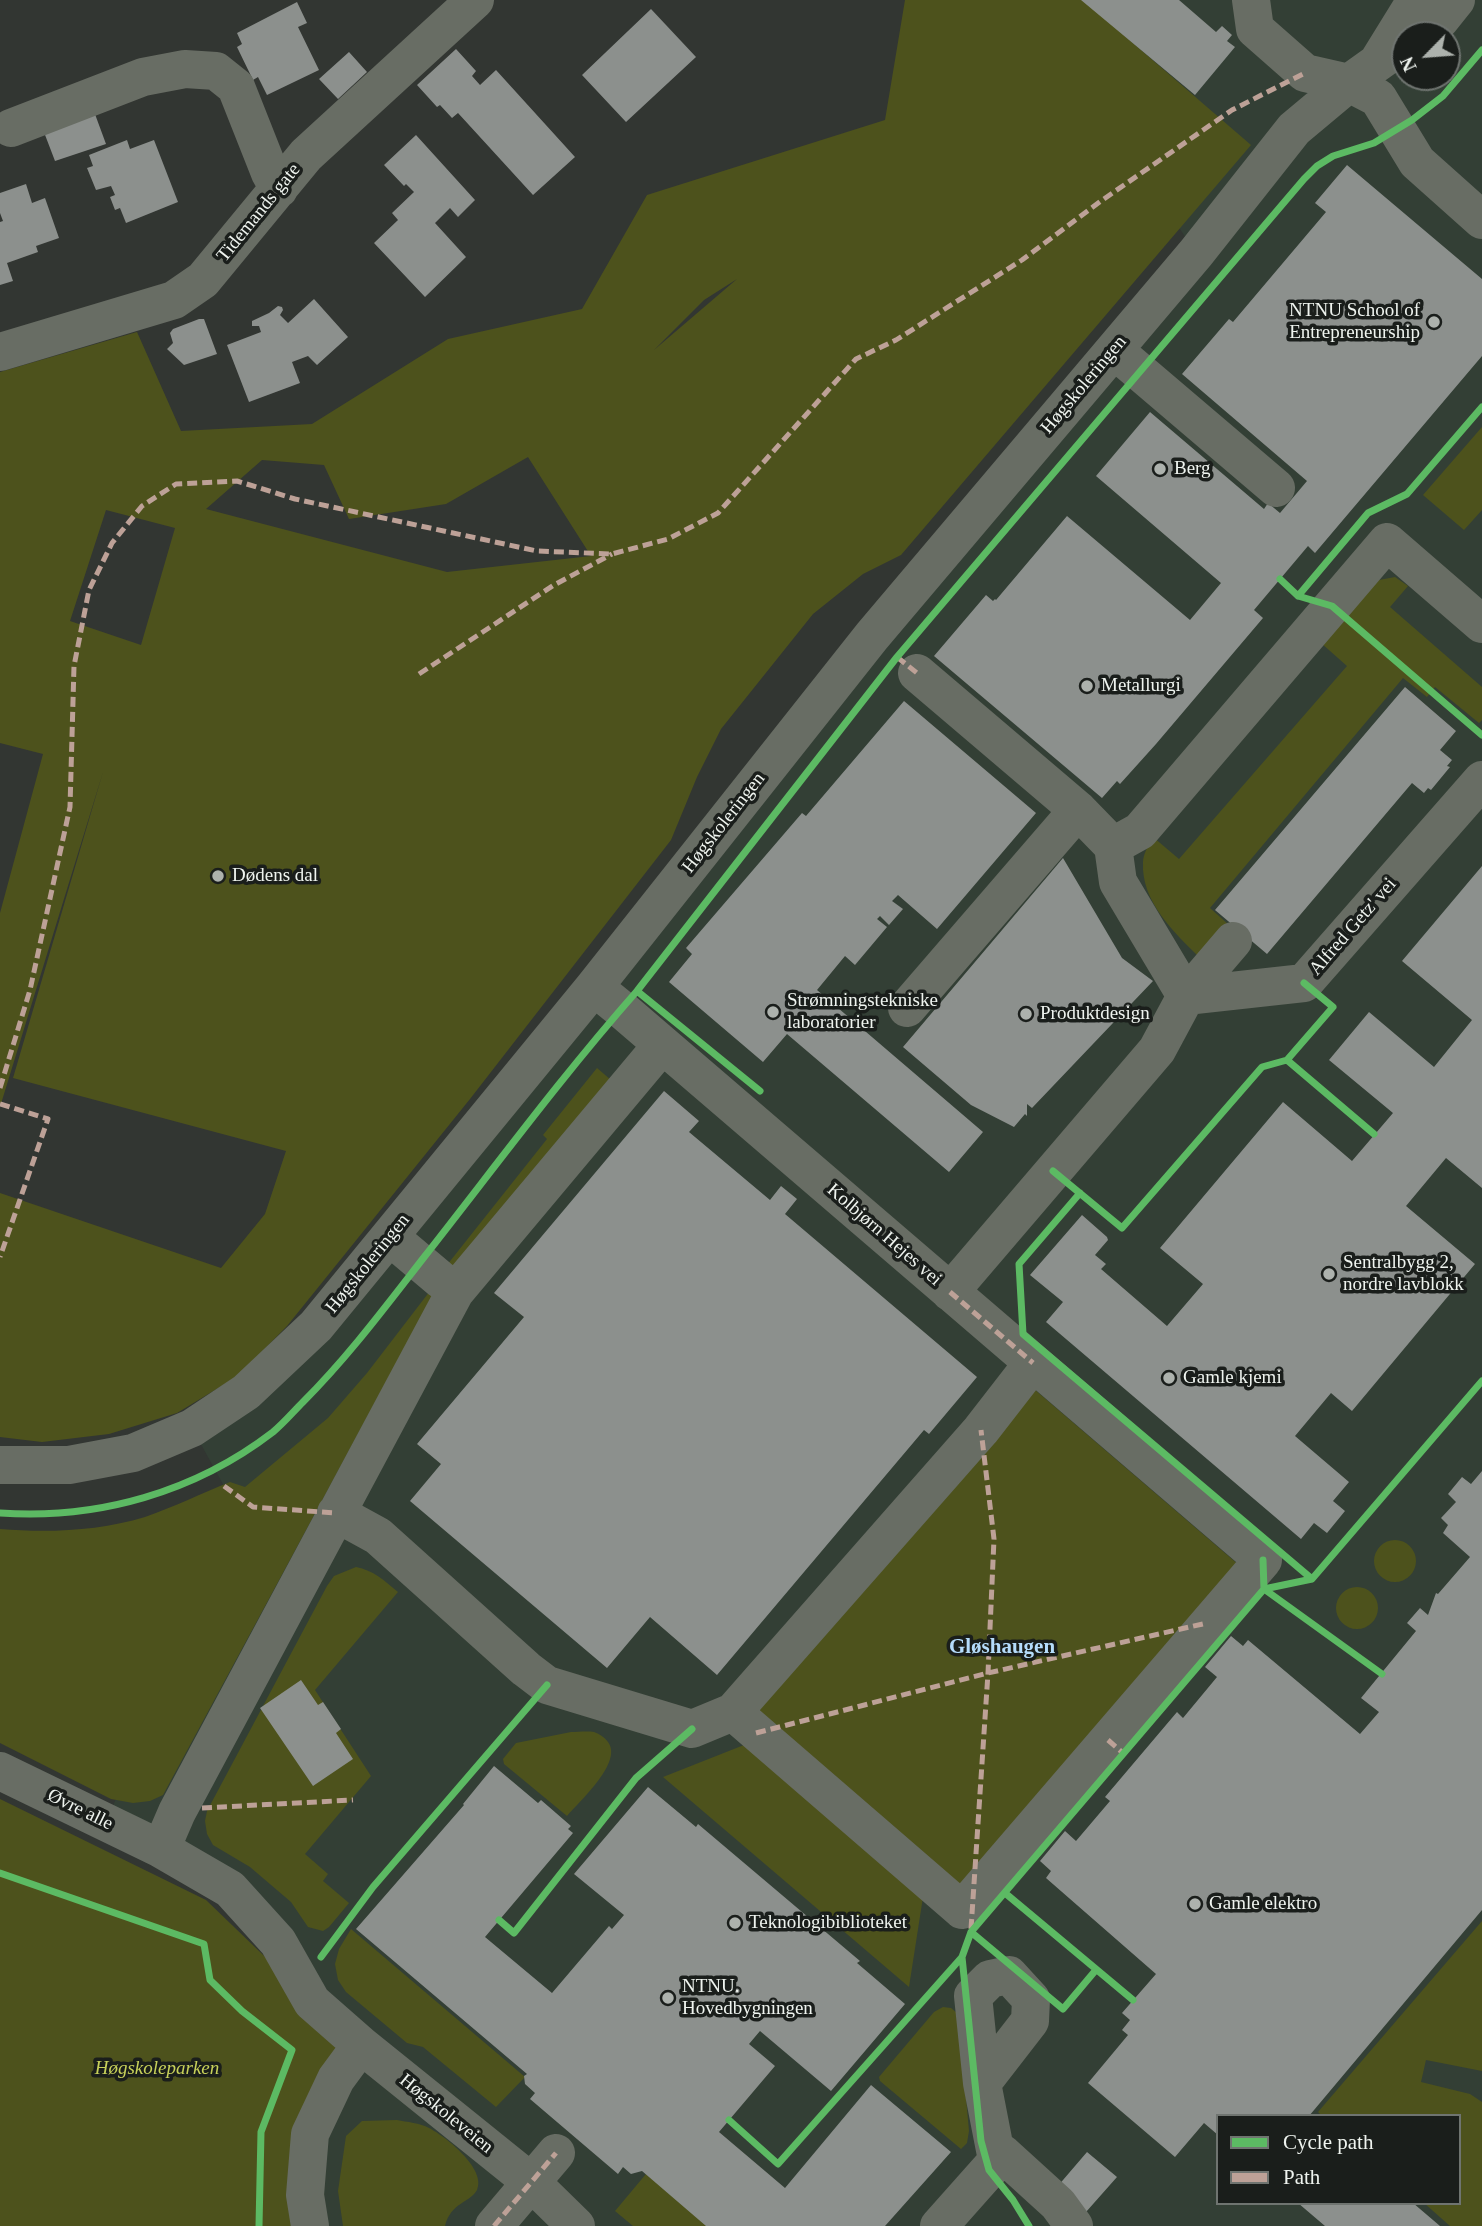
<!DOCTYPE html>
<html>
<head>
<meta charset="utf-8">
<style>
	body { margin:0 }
	#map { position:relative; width:1482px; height:2226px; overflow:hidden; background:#323632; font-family:Georgia,serif }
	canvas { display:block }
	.legend { position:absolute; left:1216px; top:2114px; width:245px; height:91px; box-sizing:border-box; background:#1a1e1b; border:2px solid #6f7470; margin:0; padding:9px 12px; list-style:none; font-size:21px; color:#eff4ef }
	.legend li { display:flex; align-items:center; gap:14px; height:35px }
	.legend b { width:35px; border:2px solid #6f7470 }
	.north { position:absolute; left:1391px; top:21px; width:70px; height:70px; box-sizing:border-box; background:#1a1e1b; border:2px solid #6f7470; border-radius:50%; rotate:245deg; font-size:19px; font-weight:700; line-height:28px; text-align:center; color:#eff4ef }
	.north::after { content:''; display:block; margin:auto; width:24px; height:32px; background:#adb2ad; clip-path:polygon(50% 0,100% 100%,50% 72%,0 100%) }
</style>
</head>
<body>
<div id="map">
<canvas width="1482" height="2226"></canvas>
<ul class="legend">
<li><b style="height:9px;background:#5cba63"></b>Cycle path</li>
<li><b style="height:9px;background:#bda197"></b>Path</li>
</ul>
<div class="north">N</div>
</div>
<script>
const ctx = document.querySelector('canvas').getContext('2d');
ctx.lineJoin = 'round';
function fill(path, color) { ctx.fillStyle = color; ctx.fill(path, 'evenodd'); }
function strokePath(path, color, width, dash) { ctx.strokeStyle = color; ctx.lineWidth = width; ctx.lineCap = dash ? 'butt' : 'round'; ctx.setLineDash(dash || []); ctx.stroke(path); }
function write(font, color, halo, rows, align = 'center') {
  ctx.font = font + ' Georgia,serif'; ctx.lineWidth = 7; ctx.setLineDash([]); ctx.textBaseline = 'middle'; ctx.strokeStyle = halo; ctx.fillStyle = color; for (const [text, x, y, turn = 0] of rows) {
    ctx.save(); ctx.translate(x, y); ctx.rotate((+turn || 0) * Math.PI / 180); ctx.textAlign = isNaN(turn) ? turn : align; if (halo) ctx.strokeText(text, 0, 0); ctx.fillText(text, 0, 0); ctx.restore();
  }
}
const built = new Path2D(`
	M1027 0H1482V2226H310L278 1942 107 1824 224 1486 192 1428 246 1392 1196 253ZM1405 35H1447V77H1405ZM1218 2116H1459V2203H1218Z`);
const green = new Path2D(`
	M905 0H1083L1251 145 901 555 863 574 813 614 721 729 697 777 671 840 470 1099 287 1326 238 1376 177 1413 109 1434 42 1442 0 1437V1193L221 1268 265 1214 286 1151 13 1078 103 772 0 1107V913L43 754 0 743V372L137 332 181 431 312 424 448 339 582 309 647 195 885 120ZM737 279 654 350 704 300ZM528 457 591 556 447 572 206 509 262 460 324 465 349 519 446 504ZM106 510 175 528 141 645 70 621Z
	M1482 427V510L1464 530 1423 495Z
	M1395 577 1408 586 1390 607 1482 687V720L1479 723 1435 687 1427 697 1403 678 1210 908 1229 925 1200 958C1174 932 1141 902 1143 862 1143 854 1149 844 1153 837L1179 859 1347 666 1321 643 1379 580Z
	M597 1068 611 1080 452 1268 447 1265 547 1139 543 1135Z
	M430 1291 434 1293 163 1795 150 1801 133 1803 111 1799 0 1743V1529C48 1533 99 1531 145 1517 174 1507 202 1493 230 1482L245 1487 328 1418 367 1373Z
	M1034 1389 1240 1566 962 1890 756 1713Z
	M1374 1561a21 21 0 1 1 42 0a21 21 0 1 1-42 0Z
	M356 1567C373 1570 385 1581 398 1592L315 1690 371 1776 305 1854 328 1874 323 1881 349 1903 329 1927 323 1931 308 1927 291 1902 250 1867 213 1845 207 1834 205 1821 207 1811 327 1586 334 1576Z
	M1336 1608a21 21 0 1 1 42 0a21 21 0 1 1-42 0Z
	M571 1732C578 1732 587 1731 594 1732 600 1734 604 1737 608 1742 623 1762 581 1800 567 1816L504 1764 503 1759 516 1743Z
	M744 1745 923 1897 909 1987 663 1777Z
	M0 1799 206 1900 312 2002 361 2045 336 2079 310 2226H0Z
	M1482 1921V2071L1426 2060 1421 2082 1470 2094 1482 2102V2226H1450L1424 2203H1459V2116H1322L1318 2112Z
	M351 1929 525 2077 496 2107 423 2047 407 2043 346 1992 338 1980 335 1964 339 1949Z
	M943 2007 951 2008 957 2013 959 2020 969 2131 967 2143 961 2149 880 2081 879 2077 934 2012Z
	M397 2120C407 2122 420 2123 429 2128 445 2136 487 2169 477 2190 470 2203 451 2202 445 2226H343L338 2191 346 2136 362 2121Z
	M646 2174 707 2226H633L615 2211Z`);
const building = new Path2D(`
	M1081 0H1179L1216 32 1222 26 1232 35 1227 41 1235 47 1195 95Z
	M297 2 307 23 298 27 319 70 267 95 258 77 253 80 237 47 242 44 237 33Z
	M651 9 696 57 626 122 582 75Z
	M456 49 476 71 472 76 480 85 496 70 575 157 533 195 458 113 452 118 440 105 437 107 417 85Z
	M349 52 367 72 338 99 319 79Z
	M92 106 106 144 55 161 42 127Z
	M416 135 475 200 458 217 450 208 435 223 466 257 425 297 374 243 398 220 392 213 414 192 406 184 404 186 384 165Z
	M127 140 130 149 154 140 178 202 126 223 120 208 115 210 110 197 115 195 111 186 96 190 87 168 93 166 89 155Z
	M1347 165 1482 279V356L1315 553 1308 546 1254 610 1263 618 1156 744 1120 784 1117 781 1102 798 934 656 986 595 993 601 995 599 996 600 1067 516 1190 620 1221 583 1096 476 1150 412 1264 509 1268 503 1280 513 1307 481 1182 374 1229 319 1233 322 1326 212 1315 203Z
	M26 184 32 203 45 198 59 238 36 246 38 252 7 263 13 281 0 285V222L3 221 0 213V193Z
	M314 299 348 337 317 365 308 356 292 362 300 383 249 402 227 345 261 332 259 326H252V321L269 313 278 306 282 307 283 310 280 315 288 323Z
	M199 319H204L217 354 184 365 167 349 173 343 170 333 173 329Z
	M1405 687 1456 731 1440 750 1452 760 1447 766 1450 767 1431 790 1428 788 1424 793 1412 783 1267 954 1215 910Z
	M904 701 1036 813 937 929 898 895 892 901 903 909 889 925 880 916 877 919 887 927 855 965 845 956 817 990 983 1132 949 1172 787 1034 763 1062 669 982 692 954 686 948 802 813 806 816Z
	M1063 858 1122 958 1153 981 1032 1108 1027 1104V1116L1025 1114 1014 1127 971 1105 903 1047Z
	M1482 866V1188L1446 1158 1406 1206 1475 1264 1352 1411 1331 1393 1295 1436 1349 1482 1333 1501 1345 1511 1327 1533 1314 1523 1301 1539 1046 1322 1063 1302 1030 1275 1082 1215 1107 1237 1108 1240 1095 1255 1106 1264 1101 1269 1167 1326 1203 1284 1160 1248 1283 1102 1352 1161 1393 1113 1329 1060 1369 1012 1434 1067 1472 1020 1402 961Z
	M664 1091 699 1121 689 1132 770 1200 781 1186 797 1199 785 1214 977 1377 929 1434 924 1430 717 1675 650 1617 607 1668 410 1501 441 1464 417 1444 524 1317 494 1293Z
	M1482 1471V1910L1309 2116H1218V2135L1204 2123 1175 2157 1088 2083 1128 2035 1122 2030 1130 2020 1122 2013 1156 1974 1046 1878 1051 1871 1040 1861 1065 1831 1076 1841 1110 1801 1105 1797 1177 1712 1183 1718 1217 1677 1205 1667 1231 1636 1243 1646 1248 1640 1360 1734 1379 1712 1361 1698 1416 1631 1407 1623 1420 1608 1428 1615 1436 1593 1438 1594 1470 1557 1443 1533 1448 1525 1441 1518 1456 1502 1448 1494 1462 1477 1471 1484Z
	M301 1680 318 1705 323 1702 341 1729 336 1733 353 1759 313 1786 260 1708Z
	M494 1766 538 1803 541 1800 571 1826 568 1829 573 1833 485 1937 552 1993 609 1926 612 1929 624 1915 574 1874 648 1787 696 1827 698 1824 860 1961 857 1963 905 2004 831 2091 760 2031 749 2044 775 2066 719 2132 785 2188 871 2085 951 2152 885 2226H706L642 2171 631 2174 623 2167 618 2174 530 2099 535 2093 525 2084 524 2076 527 2074 356 1929 464 1805 463 1804Z
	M1087 2152 1117 2177 1086 2212 1057 2187Z
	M1298 2203H1413L1440 2226H1325Z`);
const minor = new Path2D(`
	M1251 0 1255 29 1305 73 1349 83 1378 98 1417 162 1482 220
	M1417 35 1440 20 1456 0
	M1379 60 1416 0
	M11 128 143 77 185 69 216 71 236 87 270 173 279 189
	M1114 350 1276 488
	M0 352 174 300 203 280 306 155 475 0
	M917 673 1078 810 1113 846 1118 882 1186 996 1304 983 1482 780
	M1113 846 1140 831 1387 542 1482 624
	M594 987 621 1009 1263 1560 962 1910 733 1712 981 1430 1033 1363
	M907 1008 1078 810
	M390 1237 441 1280
	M950 1292 1157 1050 1186 996 1233 941
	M0 1465H69L133 1453 192 1428 246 1392 316 1326 594 987 872 636 1196 253 1294 129 1349 83 1405 43
	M336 1513 378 1536 526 1669 547 1685 692 1729 733 1712
	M0 1771 161 1849 230 1889 278 1942 312 2002 361 2045 531 2182 576 2226
	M161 1849 177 1812 455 1292 662 1045
	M982 2083 1030 2021 1031 1999 1009 1975 990 1979 973 1996 982 2083 997 2160
	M310 2226 305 2195 310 2134 336 2079 361 2045
	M494 2226 556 2153
	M939 2226 1003 2154 1058 2204 1074 2226`);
const quiet = new Path2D(`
	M897 657 917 673
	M419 674 554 585 612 554
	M0 1088 30 990 70 807 74 666 89 590 112 543 142 506 176 484 237 481 295 499 537 551 612 554 668 539 718 513 856 359 896 340 1022 260 1101 201 1232 110 1305 73
	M0 1104 48 1119 0 1257
	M950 1292 1033 1363
	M224 1486 253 1507 336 1513
	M756 1733 988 1673 1207 1623
	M1108 1740 1123 1753
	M202 1808 353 1800
	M971 1929 988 1673 994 1539 981 1430
	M494 2226 556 2153`);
const cycleway = new Path2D(`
	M1280 579 1298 596 1332 606 1482 735
	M1298 596 1368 513 1407 494 1482 407
	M1304 983 1333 1007 1287 1060 1374 1134
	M637 991 760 1091
	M1053 1171 1122 1228 1262 1067 1287 1060
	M1080 1193 1019 1264 1023 1334 1312 1579
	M0 1513C98 1520 195 1492 273 1432 284 1423 293 1412 303 1402 348 1357 386 1306 425 1256 495 1167 562 1076 637 991L897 657 1304 179 1317 166 1333 156 1374 143 1412 120 1443 96 1482 50
	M1263 1560 1264 1589 1382 1674
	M0 1873 204 1944 210 1980 242 2011 292 2050 261 2132 259 2226
	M1005 1893 1133 2000
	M499 1920 514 1933 636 1778 692 1729
	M971 1932 1063 2009 1095 1971
	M321 1957 373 1887 547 1685
	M962 1957 981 2141 989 2170 1013 2200 1029 2226
	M729 2120 778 2164 962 1957 971 1932 1264 1589 1312 1579 1482 1381`);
const markers = [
	[1434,322,7,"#adb2ad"],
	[1160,469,7,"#adb2ad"],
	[1087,686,7,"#adb2ad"],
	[218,876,7,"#adb2ad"],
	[773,1012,7,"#adb2ad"],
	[1026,1014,7,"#adb2ad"],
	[1329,1274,7,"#adb2ad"],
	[1169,1378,7,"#adb2ad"],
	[1195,1904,7,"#adb2ad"],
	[735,1923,7,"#adb2ad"],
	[668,1998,7,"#adb2ad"]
];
const streetNames = [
	["Tidemands gate",259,213,-51],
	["Høgskoleringen",1084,385,-50],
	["Høgskoleringen",724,823,-52],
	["Alfred Getz' vei",1353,927,-49],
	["Kolbjørn Hejes vei",884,1235,41],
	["Høgskoleringen",368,1264,-51],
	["Øvre alle",80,1810,26],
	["Høgskoleveien",446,2114,39]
];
const poiNames = [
	["NTNU School of",1420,311,"right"],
	["Entrepreneurship",1420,333,"right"],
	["Berg",1174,469],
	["Metallurgi",1101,686],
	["Dødens dal",232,876],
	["Strømningstekniske",787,1001],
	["laboratorier",787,1023],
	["Produktdesign",1040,1014],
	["Sentralbygg 2,",1343,1263],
	["nordre lavblokk",1343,1285],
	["Gamle kjemi",1183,1378],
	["Gamle elektro",1209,1904],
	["Teknologibiblioteket",749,1923],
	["NTNU.",682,1987],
	["Hovedbygningen",682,2009]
];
const parkNames = [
	["Høgskoleparken",157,2069]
];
const neighbourhoodNames = [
	["Gløshaugen",1002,1648]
];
fill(built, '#333f35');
fill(green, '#4d521c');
fill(building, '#8c908d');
strokePath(minor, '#686d64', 38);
strokePath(quiet, '#bda197', 5, [10, 5]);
strokePath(cycleway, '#5cba63', 7);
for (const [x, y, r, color] of markers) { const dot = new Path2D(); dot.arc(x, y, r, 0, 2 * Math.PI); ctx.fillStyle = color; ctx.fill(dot); strokePath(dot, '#1a1e1b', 2.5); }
write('19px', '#eff4ef', '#1a1e1b', streetNames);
write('19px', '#eff4ef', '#1a1e1b', poiNames, 'left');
write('italic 19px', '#c7d15a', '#1a1e1b', parkNames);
write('bold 21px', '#b5dcfb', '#1a1e1b', neighbourhoodNames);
</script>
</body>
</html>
